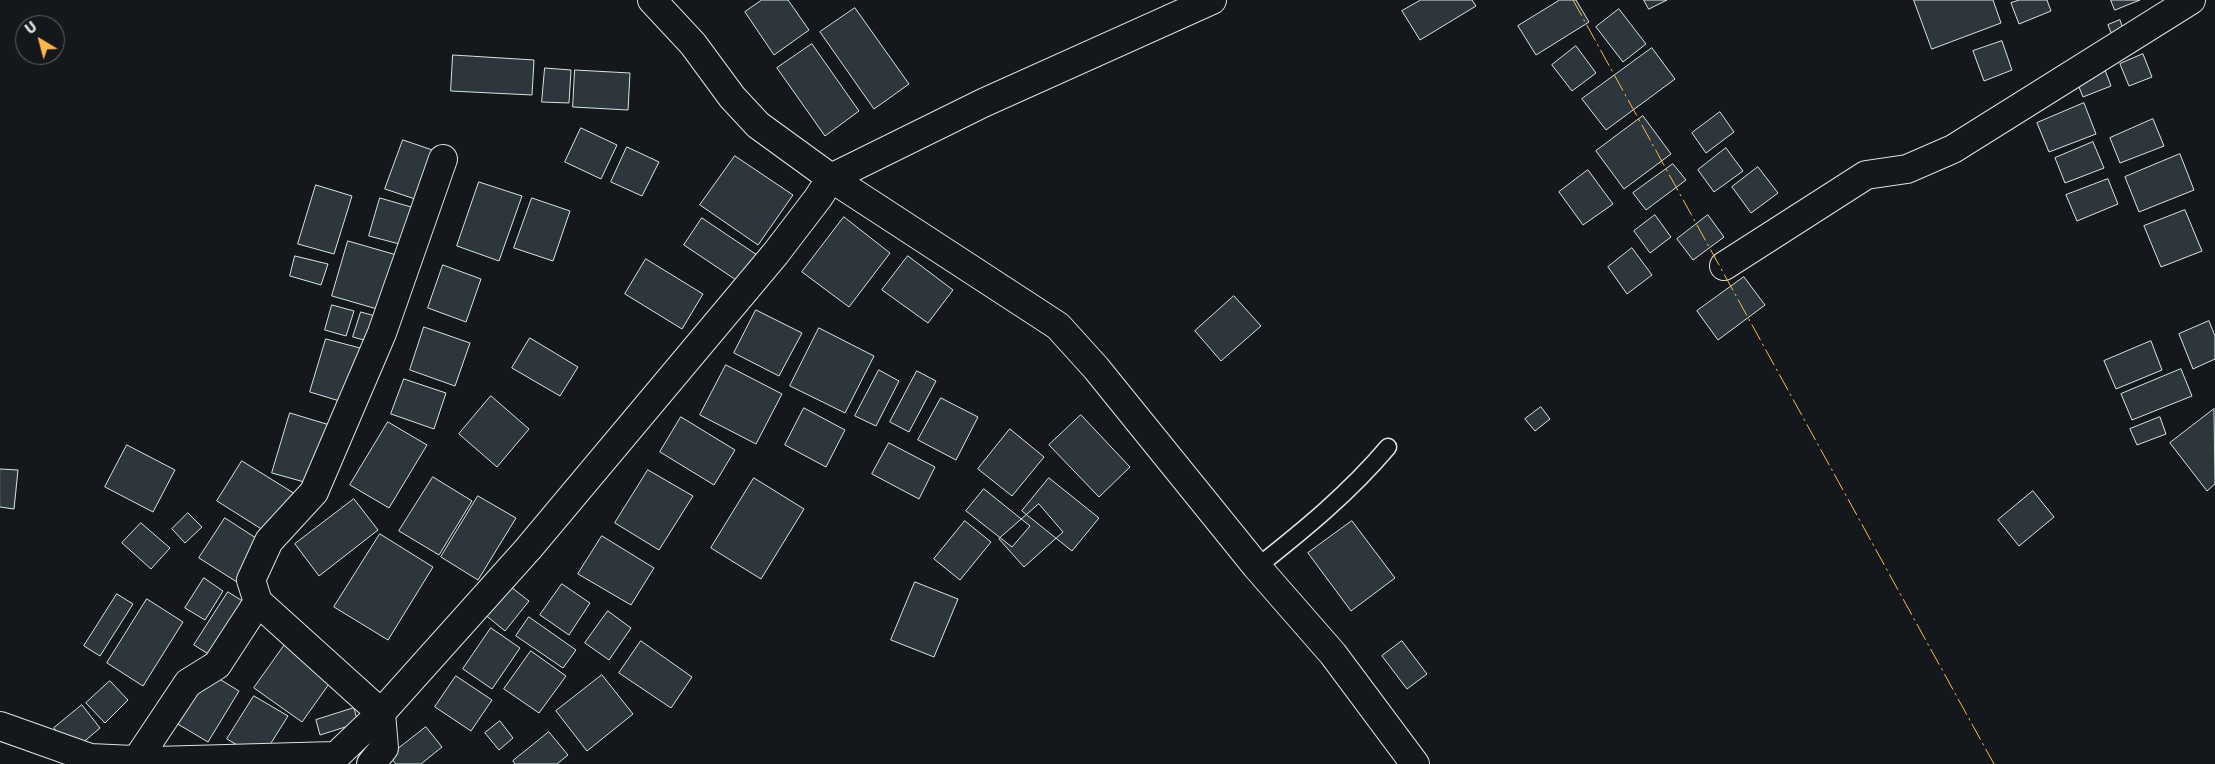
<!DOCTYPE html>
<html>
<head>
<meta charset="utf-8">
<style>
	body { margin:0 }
	#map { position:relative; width:2215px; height:764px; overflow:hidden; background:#14181c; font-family:Rubik,sans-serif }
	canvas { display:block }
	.north { position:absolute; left:15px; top:15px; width:50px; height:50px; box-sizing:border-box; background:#14181c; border:1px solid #626a69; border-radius:50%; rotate:323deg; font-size:14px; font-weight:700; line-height:20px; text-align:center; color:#d8e6dc }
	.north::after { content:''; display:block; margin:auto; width:18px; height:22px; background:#ffb74d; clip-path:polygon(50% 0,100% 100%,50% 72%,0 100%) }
</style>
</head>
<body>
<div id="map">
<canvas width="2215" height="764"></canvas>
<div class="north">U</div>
</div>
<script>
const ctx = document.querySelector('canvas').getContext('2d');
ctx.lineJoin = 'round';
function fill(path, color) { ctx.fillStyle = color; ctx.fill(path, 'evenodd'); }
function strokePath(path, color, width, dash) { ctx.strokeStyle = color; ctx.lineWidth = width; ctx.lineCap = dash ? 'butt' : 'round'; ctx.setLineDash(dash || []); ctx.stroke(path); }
const building = new Path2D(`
	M762 0H788L809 30 774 55 745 12Z
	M1421 0H1472L1476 6 1420 40 1402 11Z
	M1560 0H1576L1589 22 1536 55 1518 26Z
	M1644 0H1667L1649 9Z
	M1914 0H1993L2001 23 1932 49Z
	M2020 0H2047L2051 11 2019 24 2011 3Z
	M2111 0H2140L2115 10Z
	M855 8 909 84 874 109 820 32Z
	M1619 9 1646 44 1623 62 1596 27Z
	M2120 20 2124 31 2112 35 2108 25Z
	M2002 41 2012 70 1984 81 1973 51Z
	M812 44 859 111 825 136 777 68Z
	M1576 46 1596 73 1572 91 1552 65Z
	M1652 48 1675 79 1606 130 1582 99Z
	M2143 54 2152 77 2129 86 2120 64Z
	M453 55 534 60 532 95 451 91Z
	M545 68 571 70 569 103 542 102Z
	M575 70 630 73 628 110 573 107Z
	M2105 70 2111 86 2083 97 2077 82Z
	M2084 103 2096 134 2049 152 2037 123Z
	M1720 112 1734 132 1706 153 1692 133Z
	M1643 116 1671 154 1624 189 1596 151Z
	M2153 119 2164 146 2120 163 2110 138Z
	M581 128 617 145 601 179 565 162Z
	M403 140 447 155 430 204 385 189Z
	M2093 142 2104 168 2065 183 2055 158Z
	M627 147 659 162 642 196 611 182Z
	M1726 148 1743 171 1714 192 1698 170Z
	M2180 154 2194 190 2139 212 2125 177Z
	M735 156 793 195 758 245 700 205Z
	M1673 164 1686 180 1646 210 1633 193Z
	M1758 167 1778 193 1751 213 1732 187Z
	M1588 170 1613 204 1583 225 1559 192Z
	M2108 179 2118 204 2077 221 2066 195Z
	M479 182 522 196 499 261 457 246Z
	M316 185 352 196 334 254 298 244Z
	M380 198 418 209 407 246 369 236Z
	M532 198 570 211 553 261 514 248Z
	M2185 210 2202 251 2161 267 2144 226Z
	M1655 215 1671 237 1650 253 1634 231Z
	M1708 215 1724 237 1693 260 1677 239Z
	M844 217 890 253 849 307 802 272Z
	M702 218 760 257 742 284 684 245Z
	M348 241 407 258 391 313 332 296Z
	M1632 248 1652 275 1627 294 1608 267Z
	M295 256 328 264 321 285 290 276Z
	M908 256 953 290 928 323 882 290Z
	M646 259 703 294 682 329 625 294Z
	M443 265 481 279 466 322 428 308Z
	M1744 277 1765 305 1718 340 1697 311Z
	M1234 296 1261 326 1221 361 1195 331Z
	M332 305 354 311 346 336 325 330Z
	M756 310 802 333 779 376 734 353Z
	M361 312 389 320 382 345 353 337Z
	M2209 321 2215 336V359L2193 369 2179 334Z
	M424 327 470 343 455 386 410 370Z
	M819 328 874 356 845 413 790 386Z
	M530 338 578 367 560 396 512 368Z
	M326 339 375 352 359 407 310 392Z
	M2151 341 2162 370 2116 389 2104 361Z
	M726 365 782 394 756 444 700 415Z
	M2181 369 2192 396 2132 420 2121 394Z
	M879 370 899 381 876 426 855 416Z
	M917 371 936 381 909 432 890 422Z
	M404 379 446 393 434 429 391 414Z
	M491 396 529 429 497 467 459 434Z
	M941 398 978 417 956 460 918 440Z
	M1541 407 1550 419 1535 431 1525 419Z
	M804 408 845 430 826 467 785 445Z
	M2214 409 2215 484 2207 491 2170 443Z
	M290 413 333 426 315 485 272 473Z
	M1081 415 1130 467 1099 497 1049 445Z
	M681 417 735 450 714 485 660 452Z
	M2160 417 2166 434 2137 445 2130 429Z
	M388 422 427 445 389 508 350 485Z
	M1010 429 1044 457 1012 496 978 469Z
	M889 443 935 467 919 499 872 474Z
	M127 445 175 470 153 512 105 487Z
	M242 461 300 497 274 537 217 501Z
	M0 469 18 470 14 509 0 507Z
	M648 470 693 496 659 550 615 523Z
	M433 477 472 501 439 555 399 531Z
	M754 478 804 509 761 579 711 548Z
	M1049 478 1099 518 1072 551 1022 511Z
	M984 489 1030 526 1012 547 966 511Z
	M2033 491 2054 517 2019 546 1998 520Z
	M478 496 516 518 478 580 441 557Z
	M354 499 378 530 319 576 295 544Z
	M1039 504 1063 532 1024 567 999 539Z
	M188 513 202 527 185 543 172 529Z
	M225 518 273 549 248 589 199 558Z
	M965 521 991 542 960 580 934 559Z
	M1352 521 1395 578 1351 611 1308 553Z
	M141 523 170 548 151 569 122 543Z
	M380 534 433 567 388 640 334 607Z
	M602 536 654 568 631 605 578 574Z
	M204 578 223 591 205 620 185 608Z
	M915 582 958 599 934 657 891 640Z
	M507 584 529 601 505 631 483 613Z
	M562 584 590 603 569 635 540 615Z
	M228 592 252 607 218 660 194 645Z
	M117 594 133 604 100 656 84 646Z
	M147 599 183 622 143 686 107 663Z
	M608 611 631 628 609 660 585 643Z
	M529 617 576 650 563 668 516 636Z
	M491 628 520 648 492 689 463 669Z
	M641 641 692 677 671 708 619 673Z
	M1402 641 1427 674 1407 689 1382 656Z
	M286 643 334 677 302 722 254 688Z
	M531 651 566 676 539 713 504 689Z
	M208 672 239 691 208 742 176 723Z
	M602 675 633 714 587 751 556 711Z
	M456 676 492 700 471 731 435 707Z
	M110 681 128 700 105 723 86 703Z
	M254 696 288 716 261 759 227 739Z
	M82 705 100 728 73 751 54 728Z
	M354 708 358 723 320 735 316 720Z
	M500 721 513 738 499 750 485 733Z
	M426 727 442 747 421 764H396L389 756Z
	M549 732 568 755 557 764H515L513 761Z`);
const service = new Path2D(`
	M1257 567C1304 530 1349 493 1388 447`);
const minor = new Path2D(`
	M652 0 693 44 732 97 758 125 831 178 1058 326 1096 368 1257 567 1333 654 1415 764
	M1724 266 1866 175 1907 169 1953 149 2191 0
	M0 726 90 758 155 761 334 756
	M136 761 188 683 217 665 258 602
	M315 764 336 756 381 713 528 549 776 253 818 198 831 178 983 103 1212 0
	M371 764 384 748 381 713 258 602 251 580 269 541 314 492 382 333 443 159`);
const power = new Path2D(`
	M1573 0 1994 764`);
fill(building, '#2c363c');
strokePath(building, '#d8e6dc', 1);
strokePath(service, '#d8e6dc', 19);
strokePath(minor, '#d8e6dc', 30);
strokePath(service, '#14181c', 16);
strokePath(minor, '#14181c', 28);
strokePath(power, '#ffb74d', 1, [18, 4, 2.5, 4]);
</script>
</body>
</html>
